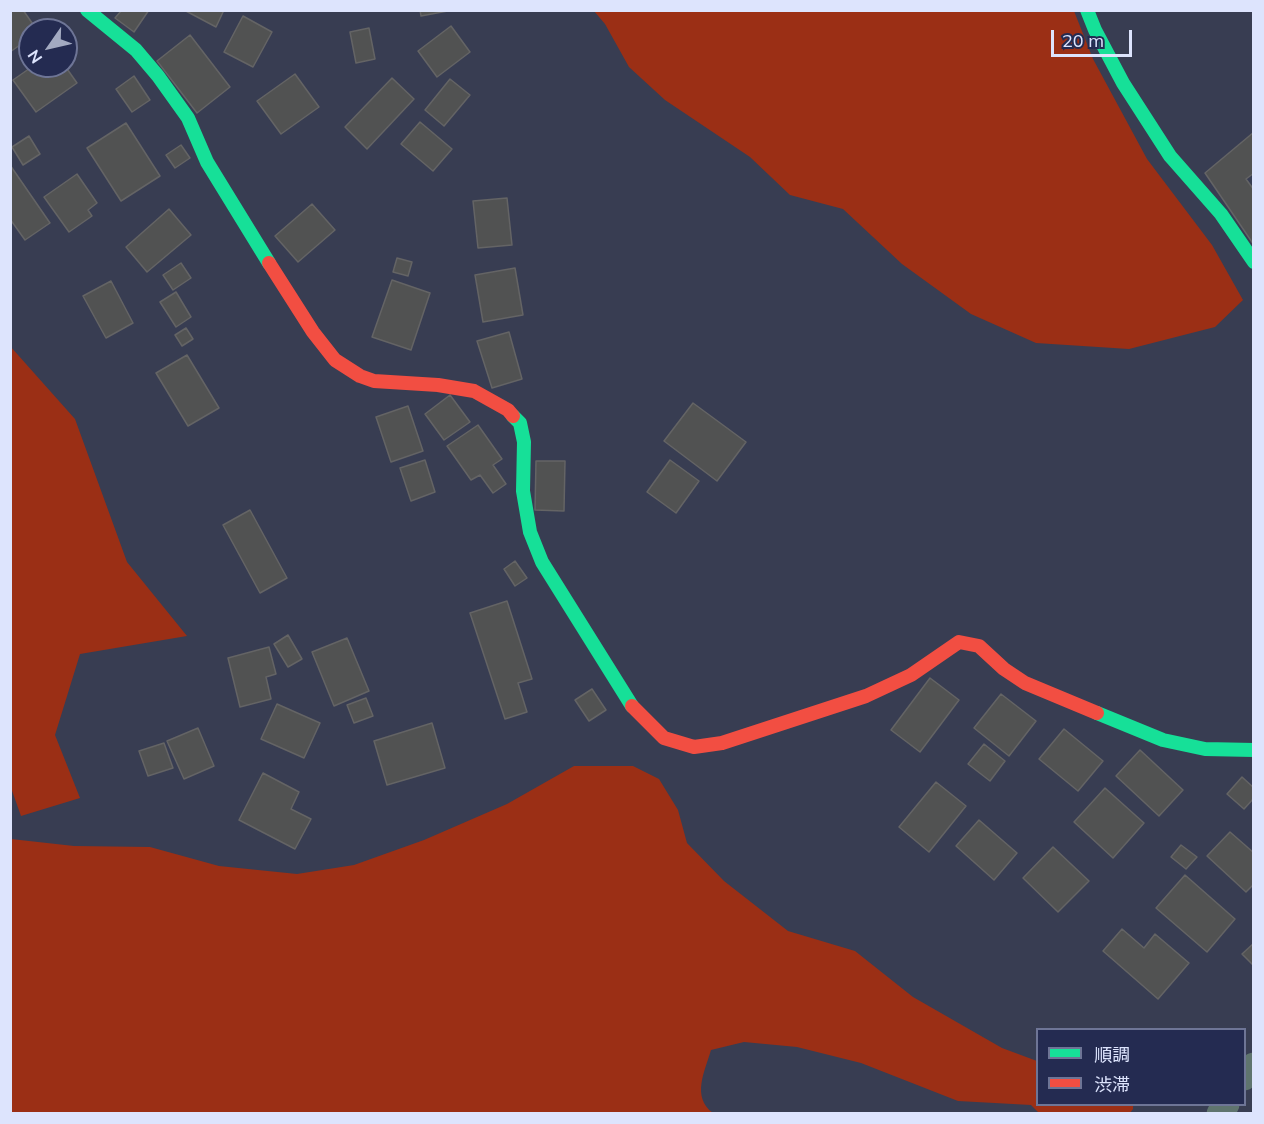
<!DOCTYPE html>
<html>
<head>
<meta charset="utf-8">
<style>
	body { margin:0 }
	#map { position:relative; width:1264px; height:1124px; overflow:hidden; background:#383d52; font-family:Mulish,"Noto Sans JP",sans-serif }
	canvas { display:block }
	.frame { position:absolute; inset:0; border:12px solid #dde4fd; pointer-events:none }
	.legend { position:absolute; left:1036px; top:1028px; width:210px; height:78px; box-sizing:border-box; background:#242b51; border:2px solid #6e7596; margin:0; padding:8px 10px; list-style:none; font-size:18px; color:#dde4fd }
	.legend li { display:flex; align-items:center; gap:12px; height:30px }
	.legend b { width:30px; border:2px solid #6e7596 }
	.north { position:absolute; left:18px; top:18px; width:60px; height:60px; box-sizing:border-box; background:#242b51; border:2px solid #6e7596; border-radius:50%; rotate:236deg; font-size:16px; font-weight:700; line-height:24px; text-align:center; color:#dde4fd }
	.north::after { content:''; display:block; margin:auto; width:21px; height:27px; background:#a3aac1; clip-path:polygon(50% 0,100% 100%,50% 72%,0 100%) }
	.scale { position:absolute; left:1051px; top:30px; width:81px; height:27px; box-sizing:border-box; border:3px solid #dde4fd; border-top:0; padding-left:8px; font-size:18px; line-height:21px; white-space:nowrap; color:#dde4fd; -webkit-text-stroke:4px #242b51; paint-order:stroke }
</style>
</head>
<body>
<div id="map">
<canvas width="1264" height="1124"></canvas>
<div class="frame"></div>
<ul class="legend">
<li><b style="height:8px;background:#16e098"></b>順調</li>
<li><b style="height:8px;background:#f24e42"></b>渋滞</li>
</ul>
<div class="north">N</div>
<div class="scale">20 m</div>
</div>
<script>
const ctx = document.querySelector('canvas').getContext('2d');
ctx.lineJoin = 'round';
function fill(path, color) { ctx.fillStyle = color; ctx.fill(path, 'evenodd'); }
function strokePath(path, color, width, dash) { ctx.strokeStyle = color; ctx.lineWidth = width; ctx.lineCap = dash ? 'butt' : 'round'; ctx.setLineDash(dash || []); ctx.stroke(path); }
const forest = new Path2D(`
	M594 11H1074L1093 59 1147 159 1212 245 1243 300 1215 327 1129 349 1036 343 971 314 902 264 843 209 790 195 750 157 665 100 629 67 605 24Z
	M10 346 75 419 127 562 187 636 80 654 55 735 80 798 21 816 10 785Z
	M574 766H633L659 779 678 810 687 843 724 881 788 931 855 951 913 997 1002 1048 1037 1061 1038 1104H1133V1109L1129 1114H1040L1031 1105 958 1101 861 1063 797 1047 744 1042 711 1050C705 1071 691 1097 713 1113H11V839L74 846 150 847 219 866 297 874 354 865 424 840 507 804Z`);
const building = new Path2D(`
	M10 10H23L37 30H30V38L10 52Z
	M149 10 134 32 115 18 121 11Z
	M184 10H224L216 27Z
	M420 10H453L421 16Z
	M243 16 272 32 253 67 224 52Z
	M451 26 470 52 437 77 418 51Z
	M369 28 375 59 356 63 350 32Z
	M190 35 230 87 197 113 157 61Z
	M33 66H65L77 83 36 112 13 80Z
	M295 74 319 107 281 134 257 101Z
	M134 76 150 100 132 112 116 89Z
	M392 78 414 99 367 149 345 127Z
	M450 79 470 95 444 126 425 110Z
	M420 122 452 149 433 171 401 144Z
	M126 123 160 176 121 201 87 148Z
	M1254 132V173L1246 179 1254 190V245L1205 173Z
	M29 136 40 154 23 165 12 147Z
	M181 145 190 158 175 168 166 155Z
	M10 165 50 223 25 240 10 219Z
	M77 174 97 203 88 210 92 216 69 232 44 197Z
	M507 198 512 245 478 248 473 201Z
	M312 204 335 230 298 262 275 236Z
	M169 209 191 235 147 272 126 247Z
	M397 258 412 262 408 276 393 272Z
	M181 263 191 278 173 290 163 275Z
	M515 268 523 315 483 322 475 275Z
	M392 280 430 293 411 350 372 337Z
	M111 281 133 323 106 338 83 296Z
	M176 292 191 317 176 327 160 302Z
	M186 328 193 339 182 346 175 335Z
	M509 332 522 379 492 388 477 341Z
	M187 355 219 408 188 426 156 373Z
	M450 395 470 422 444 440 425 414Z
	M693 403 746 442 717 481 664 441Z
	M408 406 423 451 391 462 376 417Z
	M478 425 502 459 493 465 506 484 493 493 480 475 471 480 447 446Z
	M425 460 435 492 411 501 400 468Z
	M670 460 699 481 676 513 647 492Z
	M536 461H565L564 511 535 510Z
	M250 510 287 578 260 593 223 525Z
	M515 561 527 578 515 586 504 569Z
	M507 601 532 679 518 683 527 712 505 719 470 613Z
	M288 635 302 659 288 667 274 644Z
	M347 638 369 691 334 706 312 652Z
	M269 647 276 674 266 677 271 699 240 707 228 658Z
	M930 678 959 700 920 752 891 730Z
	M592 689 606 710 589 721 575 700Z
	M1001 694 1036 721 1009 756 974 728Z
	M366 698 373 716 354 723 347 705Z
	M277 704 320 723 304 758 261 739Z
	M432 723 445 768 387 785 374 741Z
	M198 728 214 766 184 779 167 741Z
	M1064 729 1103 761 1078 791 1039 759Z
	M164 743 173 768 148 776 139 751Z
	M984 744 1005 761 990 781 968 764Z
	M1140 750 1183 790 1159 816 1116 776Z
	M263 773 299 792 291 809 311 819 295 849 239 820Z
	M1242 777 1254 788V798L1244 809 1227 794Z
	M936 782 966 806 929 852 899 827Z
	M1105 788 1144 823 1113 858 1074 822Z
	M979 820 1017 853 994 880 956 846Z
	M1230 832 1254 853V884L1246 892 1207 856Z
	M1181 845 1197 857 1186 869 1171 857Z
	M1053 847 1089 881 1058 912 1023 878Z
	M1185 875 1235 919 1207 952 1156 908Z
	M1122 929 1144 948 1155 934 1189 963 1158 999 1103 951Z
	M1254 943V966L1242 954Z`);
const street = new Path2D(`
	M1244 1077 1254 1066
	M1220 1114 1226 1104`);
const fast = new Path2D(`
	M87 10 136 50 158 76 188 118 207 162 269 263
	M1087 10 1095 30 1123 83 1170 156 1221 214 1254 262
	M513 416 520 423 524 442 523 491 530 532 542 562 632 706
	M1097 713 1163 740 1205 749 1254 750`);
const jam = new Path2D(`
	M269 263 313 332 335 360 360 376 374 381 438 385 474 391 508 410 513 416
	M632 706 664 738 694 747 722 743 866 696 911 675 959 642 979 646 1004 669 1025 683 1097 713`);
fill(forest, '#9b2f15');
fill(building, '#515252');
strokePath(building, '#646465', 1.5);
strokePath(street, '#5f746e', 27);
strokePath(fast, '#16e098', 14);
strokePath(jam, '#f24e42', 14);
</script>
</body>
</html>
